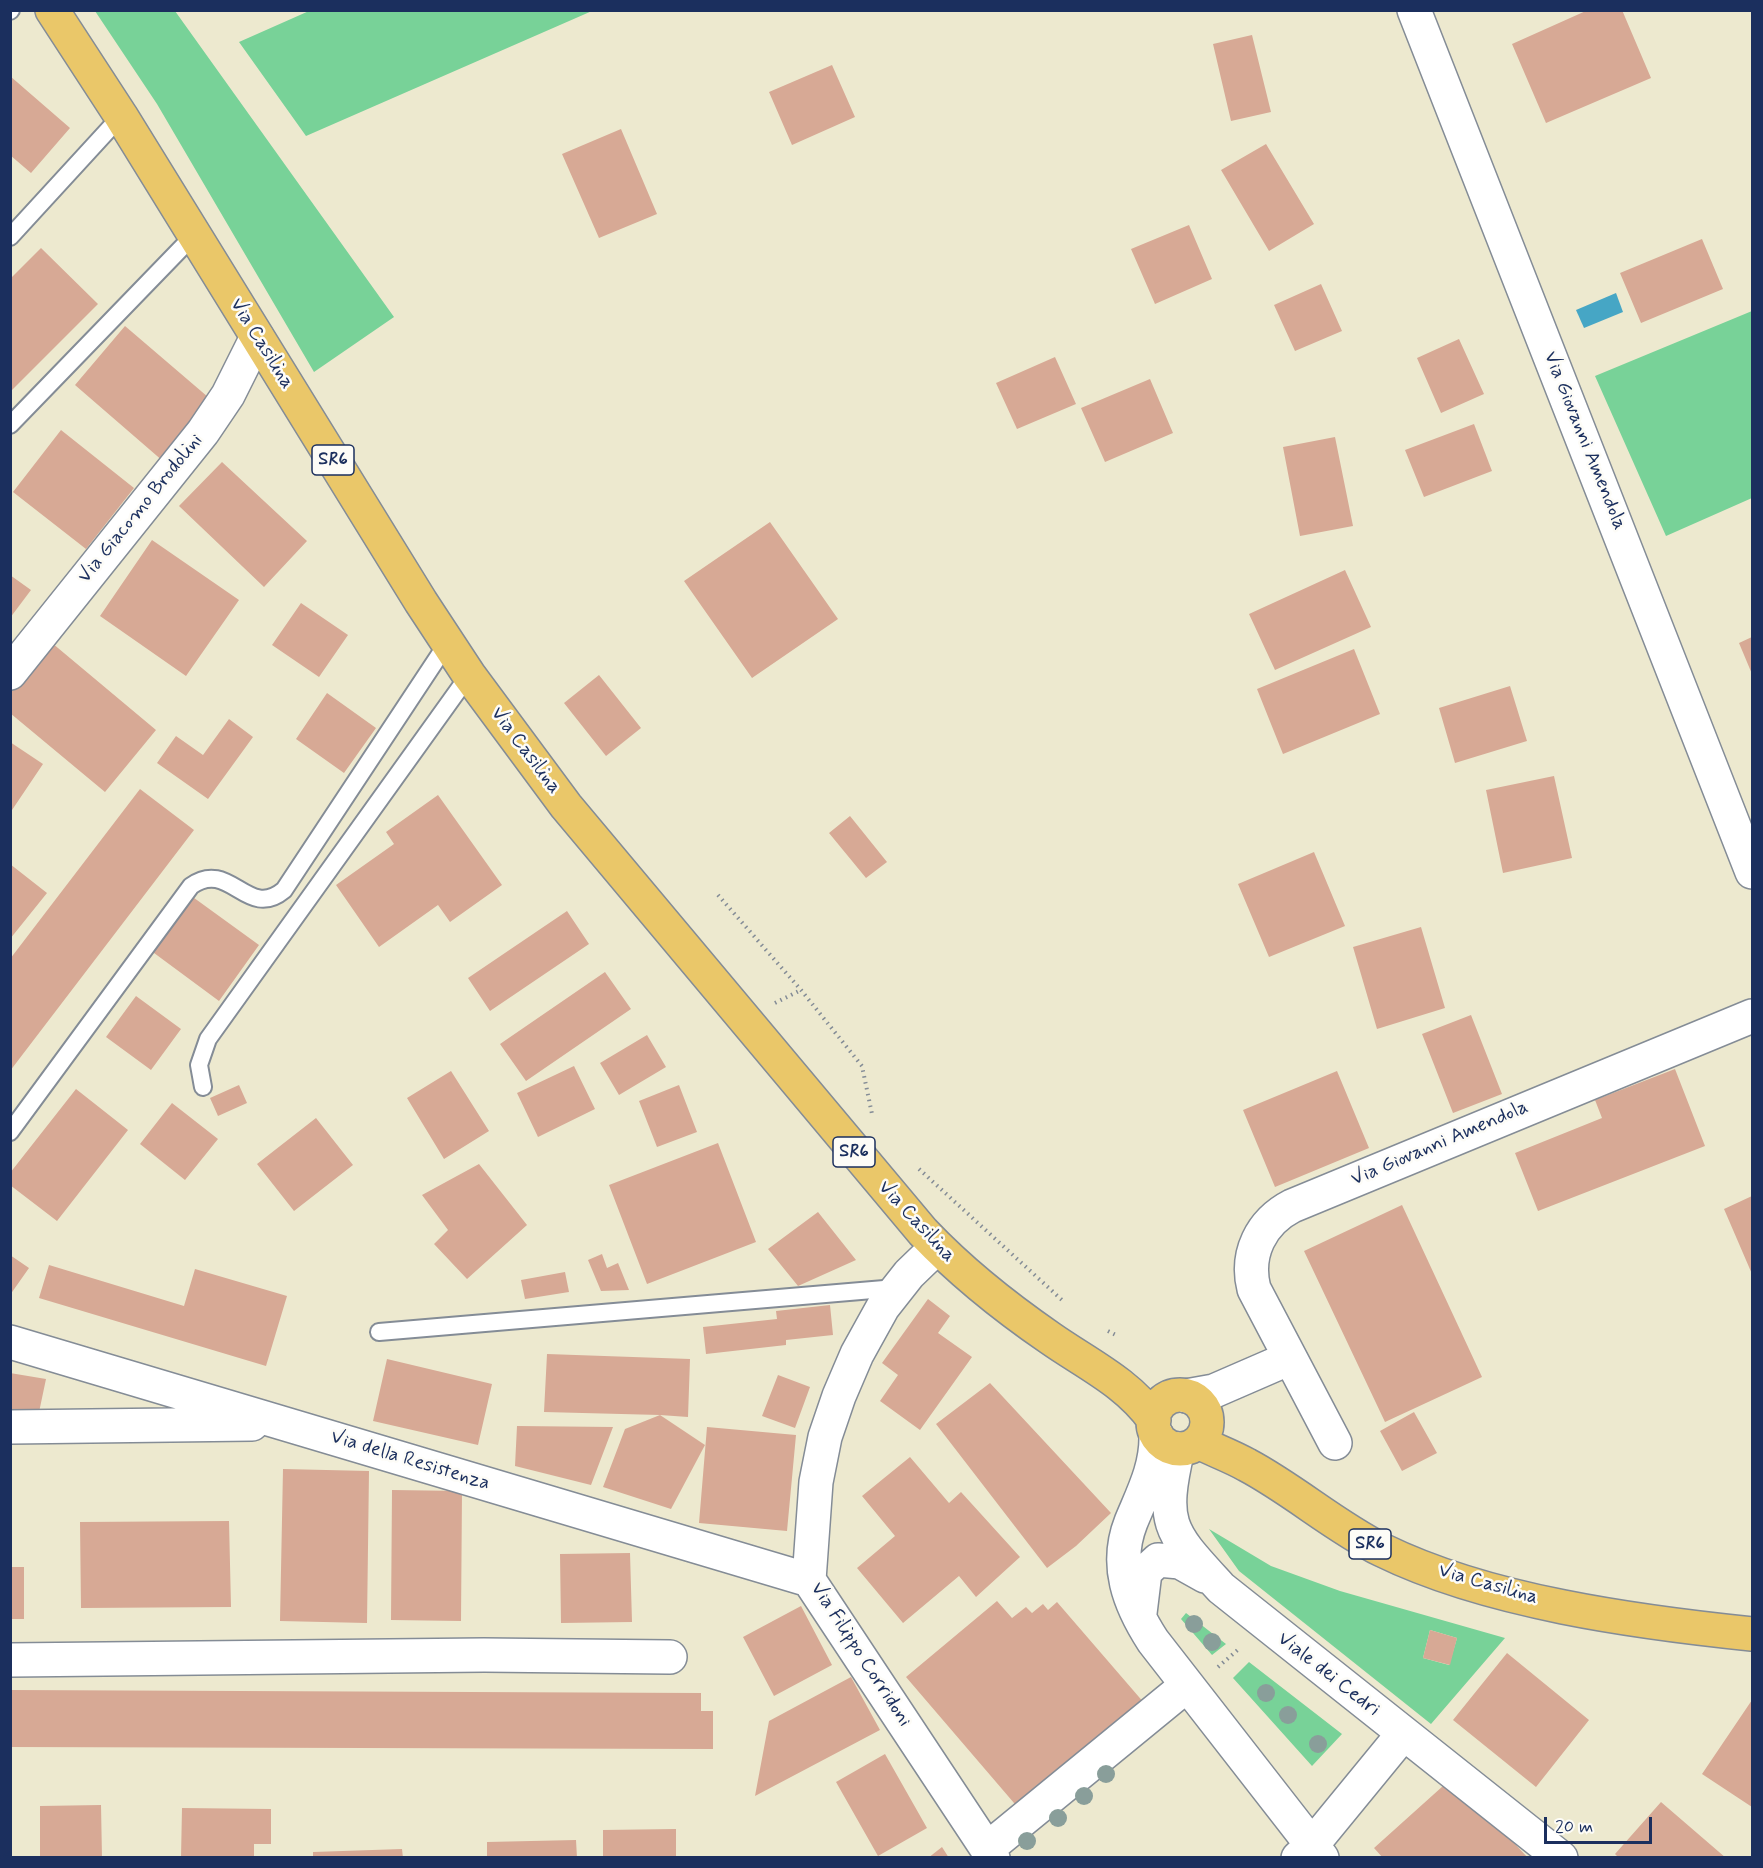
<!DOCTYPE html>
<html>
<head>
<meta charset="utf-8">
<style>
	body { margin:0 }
	#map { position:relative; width:1763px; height:1868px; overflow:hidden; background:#ede9cf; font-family:Mynerve,sans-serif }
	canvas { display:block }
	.frame { position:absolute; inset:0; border:12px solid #1b2f5e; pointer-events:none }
	.scale { position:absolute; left:1544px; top:1817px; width:108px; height:27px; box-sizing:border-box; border:3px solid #1b2f5e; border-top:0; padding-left:8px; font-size:18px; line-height:21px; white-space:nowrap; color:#1b2f5e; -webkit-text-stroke:4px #fdfcf7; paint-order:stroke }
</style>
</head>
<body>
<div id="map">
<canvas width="1763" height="1868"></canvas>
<div class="frame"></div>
<div class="scale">20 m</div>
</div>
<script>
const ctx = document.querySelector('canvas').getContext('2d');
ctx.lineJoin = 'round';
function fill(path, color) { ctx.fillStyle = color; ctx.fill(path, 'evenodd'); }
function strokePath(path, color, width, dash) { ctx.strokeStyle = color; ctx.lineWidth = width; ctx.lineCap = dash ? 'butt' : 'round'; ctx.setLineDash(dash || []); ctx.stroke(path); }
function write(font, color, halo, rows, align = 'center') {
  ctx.font = font + ' Mynerve,sans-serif'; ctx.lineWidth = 5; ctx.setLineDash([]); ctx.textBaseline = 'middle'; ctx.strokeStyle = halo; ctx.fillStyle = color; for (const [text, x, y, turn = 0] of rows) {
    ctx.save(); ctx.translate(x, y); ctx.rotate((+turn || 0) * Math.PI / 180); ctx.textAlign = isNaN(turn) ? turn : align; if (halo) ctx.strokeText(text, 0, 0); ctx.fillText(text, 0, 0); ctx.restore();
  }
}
const green = new Path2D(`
	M95 11H175L394 317 314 372 157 104Z
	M309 11V10L592 11 306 136 239 42Z
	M1752 311V498L1666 536 1595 376Z
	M1209 1529 1271 1566 1340 1591 1505 1638 1431 1724 1239 1571ZM1430 1630 1457 1638 1449 1665 1423 1658Z
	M1186 1613 1226 1644 1212 1655 1181 1619Z
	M1249 1662 1342 1734 1312 1766 1233 1678Z`);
const water = new Path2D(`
	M1616 293 1623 312 1584 328 1576 310Z`);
const building = new Path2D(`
	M1588 10H1622L1651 78 1546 123 1512 44Z
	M1252 35 1271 112 1231 121 1213 44Z
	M832 65 855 117 792 145 769 92Z
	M10 76 70 128 31 173 10 155Z
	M621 129 657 214 599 238 562 154Z
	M1266 144 1314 224 1269 251 1221 170Z
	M1189 225 1212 279 1155 304 1131 249Z
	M1702 239 1723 289 1641 323 1620 273Z
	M41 248 98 304 10 392V279Z
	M1321 284 1342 331 1295 351 1274 305Z
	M125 326 215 403 164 462 75 385Z
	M1459 339 1484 394 1441 413 1417 358Z
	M1055 357 1076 404 1017 429 996 383Z
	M1150 379 1173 433 1105 462 1081 408Z
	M1474 424 1492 471 1424 497 1405 450Z
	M61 430 134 488 86 549 13 492Z
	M1335 437 1353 526 1300 536 1283 447Z
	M222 462 307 541 264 587 179 506Z
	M770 522 838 619 752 678 684 581Z
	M152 540 239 600 186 676 100 616Z
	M1345 570 1371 627 1275 670 1249 614Z
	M10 575 31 590 10 618Z
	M301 603 348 635 319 677 272 645Z
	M1752 637V674L1739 643Z
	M52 643 156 730 105 792 10 713V692Z
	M1354 649 1380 714 1283 754 1257 689Z
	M599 675 641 728 606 756 564 703Z
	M1510 686 1527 741 1455 763 1439 708Z
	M327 693 376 728 344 773 296 739Z
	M229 719 253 737 208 799 157 763 176 736 203 755Z
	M10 742 43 764 10 813Z
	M1554 776 1572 858 1503 873 1486 790Z
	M140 789 194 830 10 1071V959Z
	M438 795 502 885 450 922 438 905 379 947 336 885 394 844 386 832Z
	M850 816 887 862 866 878 829 833Z
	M1314 852 1345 926 1269 957 1238 884Z
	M10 864 47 893 10 939Z
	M190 895 259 945 219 1001 150 950Z
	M567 911 589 944 490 1011 468 978Z
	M1421 927 1445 1008 1377 1029 1353 947Z
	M605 972 631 1009 526 1081 500 1044Z
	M136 996 181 1029 151 1070 106 1037Z
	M1471 1015 1502 1094 1453 1113 1422 1034Z
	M647 1035 666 1067 619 1095 600 1063Z
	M574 1066 595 1109 538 1137 517 1093Z
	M1675 1069 1705 1146 1538 1211 1515 1153 1602 1118 1595 1100Z
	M451 1071 489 1131 444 1159 407 1098Z
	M1337 1071 1369 1148 1275 1187 1243 1110Z
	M239 1085 247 1103 218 1116 210 1098Z
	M679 1085 697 1132 657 1147 639 1101Z
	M76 1089 128 1130 57 1221 10 1185V1173Z
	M172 1103 218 1139 185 1180 140 1144Z
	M316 1118 353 1165 294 1211 257 1164Z
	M718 1143 756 1242 647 1284 609 1185Z
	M479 1164 527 1225 467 1279 434 1244 448 1230 422 1195Z
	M1752 1196V1274L1724 1209Z
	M1402 1205 1482 1377 1385 1422 1304 1251Z
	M818 1212 856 1260 798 1286 768 1249Z
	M602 1254 607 1268 618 1263 629 1290 601 1291 588 1260Z
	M10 1255 29 1268 10 1295Z
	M49 1265 184 1306 195 1269 287 1296 266 1366 39 1298Z
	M565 1272 569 1292 525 1299 521 1280Z
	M928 1299 950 1316 938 1333 972 1357 920 1430 880 1401 898 1375 882 1363Z
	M830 1305 833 1335 786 1340V1345L706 1354 703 1327 777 1319 776 1311Z
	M547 1354 690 1359 688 1417 660 1415 705 1445 671 1509 603 1487 625 1429 660 1415 544 1412Z
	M387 1359 492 1384 478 1445 373 1421Z
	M10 1373 46 1379 38 1417 10 1414Z
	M778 1375 810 1387 795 1428 762 1416Z
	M990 1383 1111 1513 1076 1546 1047 1568 936 1424Z
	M1414 1412 1437 1453 1402 1471 1380 1431Z
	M517 1426 613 1427 591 1485 515 1466Z
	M707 1427 796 1435 787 1531 699 1523Z
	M910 1457 949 1503 961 1492 1020 1557 976 1597 959 1576 903 1623 857 1568 895 1536 862 1496Z
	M283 1469 369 1471 367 1623 280 1621Z
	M392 1490 462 1491 461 1621 391 1620Z
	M229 1521 231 1607 81 1608 80 1522Z
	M630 1553 632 1622 561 1623 560 1554Z
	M10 1567H24V1619H10Z
	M997 1601 1012 1618 1026 1607 1032 1613 1043 1604 1048 1610 1057 1602 1145 1704 1020 1810 906 1677Z
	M801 1606 832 1665 774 1696 743 1637Z
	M1430 1630 1457 1638 1450 1665 1423 1658Z
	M1507 1653 1589 1720 1536 1787 1453 1720Z
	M851 1677 880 1730 755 1796 769 1721Z
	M10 1690 701 1693V1711H713V1749L10 1747Z
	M1752 1700V1807L1702 1774Z
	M885 1754 927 1828 878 1856 836 1782Z
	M1453 1777 1528 1858H1383L1374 1848Z
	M1661 1802 1726 1858H1619L1615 1854Z
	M101 1805 102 1858H40V1806Z
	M182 1808 271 1809V1844H254V1858H181Z
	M676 1829V1858H603V1830Z
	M576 1840 577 1858H487V1842Z
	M942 1847 949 1858H928Z
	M402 1849 403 1858H313V1852Z`);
const path = new Path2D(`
	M718 895 801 990 862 1066 872 1114
	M775 1003 801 990
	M919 1169 1062 1300
	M1108 1331 1118 1336
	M1218 1667 1240 1648`);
const lane = new Path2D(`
	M10 11 11 10
	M10 237 121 116
	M10 425 194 235
	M203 1087 199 1065 208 1039 469 675
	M10 1132 191 886C230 858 247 921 284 890L448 642
	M379 1332 896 1288`);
const street = new Path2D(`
	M1414 10 1752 872
	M10 673 203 432 228 395 257 337
	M937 1247 909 1274 883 1307 857 1354 839 1396 825 1437 816 1482 809 1580 993 1858
	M10 1342 809 1580
	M1186 1396 1214 1391 1290 1358
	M10 1427 252 1424
	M1156 1434C1157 1467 1143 1493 1131 1522 1114 1565 1129 1604 1153 1641L1322 1858
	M1335 1443 1254 1289C1245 1254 1261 1222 1292 1206L1752 1016
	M1178 1449C1160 1526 1170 1532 1221 1588L1561 1858
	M1140 1613 1145 1572 1158 1560 1180 1562 1205 1576
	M10 1660 484 1655 670 1657
	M987 1849 1186 1686
	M1298 1858 1312 1845 1403 1734`);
const primary = new Path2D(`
	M52 10 121 116 421 602 469 675 566 806 923 1232C961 1272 1005 1307 1050 1338 1087 1364 1127 1382 1154 1420
	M1153 1422a27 27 0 1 1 54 0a27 27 0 1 1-54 0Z
	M1198 1442C1214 1450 1231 1456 1247 1465 1294 1490 1334 1526 1382 1550 1488 1602 1636 1622 1752 1634`);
const trees = [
	[1194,1624],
	[1212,1642],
	[1266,1693],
	[1288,1715],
	[1318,1744],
	[1106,1774],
	[1084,1796],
	[1058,1818],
	[1027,1841]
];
const shields = [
	[333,460,42],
	[854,1152,42],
	[1370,1544,42]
];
const shieldNames = [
	["SR6",333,460],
	["SR6",854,1152],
	["SR6",1370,1544]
];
const streetNames = [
	["Via Casilina",261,344,58],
	["Via Giovanni Amendola",1584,441,68],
	["Via Giacomo Brodolini",141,509,-51],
	["Via Casilina",525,751,53],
	["Via Giovanni Amendola",1440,1144,-23],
	["Via Casilina",916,1222,47],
	["Via della Resistenza",410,1461,17],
	["Via Casilina",1488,1585,16],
	["Via Filippo Corridoni",860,1655,57],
	["Viale dei Cedri",1328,1675,38]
];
fill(green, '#78d298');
fill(water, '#46a6c5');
fill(building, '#d7a995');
strokePath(lane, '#848c96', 20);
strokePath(street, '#848c96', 36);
strokePath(primary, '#848c96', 36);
strokePath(path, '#848c96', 4, [1.5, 4.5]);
strokePath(lane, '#fff', 16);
strokePath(street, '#fff', 33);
strokePath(primary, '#eac769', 33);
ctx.fillStyle = '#899e9a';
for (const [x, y] of trees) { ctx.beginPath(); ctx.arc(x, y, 9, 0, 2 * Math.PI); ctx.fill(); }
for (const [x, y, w] of shields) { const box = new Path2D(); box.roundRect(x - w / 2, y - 15, w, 30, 4.5); ctx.fillStyle = '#fdfcf7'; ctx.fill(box); strokePath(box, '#1b2f5e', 1.5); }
write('bold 18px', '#1b2f5e', null, shieldNames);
write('20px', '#1b2f5e', '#fdfcf7', streetNames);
</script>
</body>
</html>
